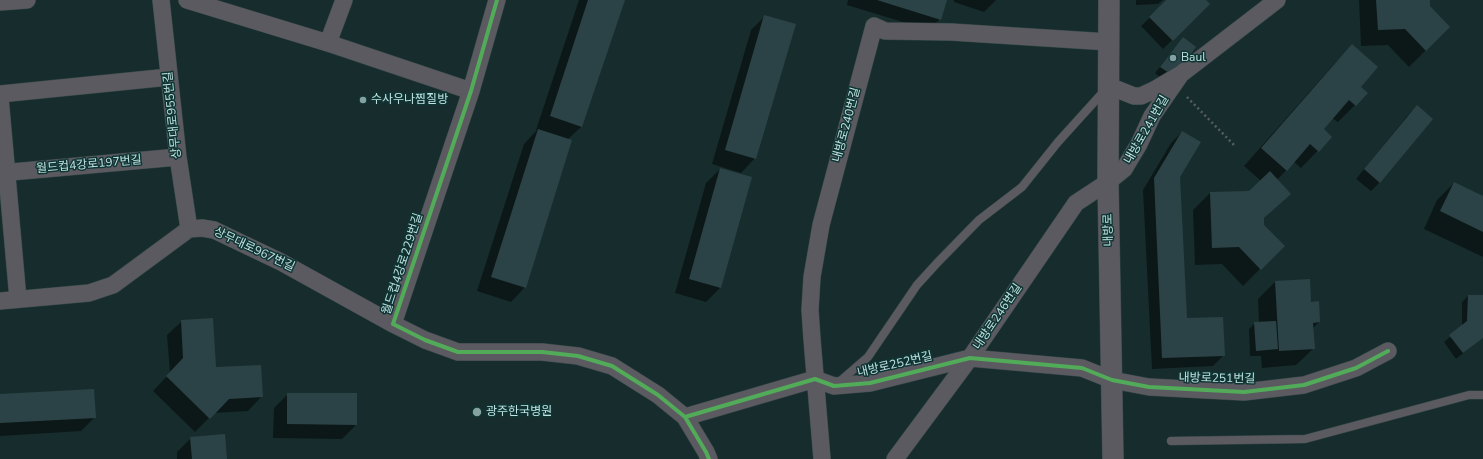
<!DOCTYPE html>
<html>
<head>
<meta charset="utf-8">
<style>
	body { margin:0 }
	canvas { display:block; background:#172c2c }
</style>
</head>
<body>
<canvas width="1483" height="459"></canvas>
<script>
const ctx = document.querySelector('canvas').getContext('2d');
ctx.lineJoin = 'round';
function fill(path, color) { ctx.fillStyle = color; ctx.fill(path, 'evenodd'); }
function strokePath(path, color, width, dash) { ctx.strokeStyle = color; ctx.lineWidth = width; ctx.lineCap = dash ? 'butt' : 'round'; ctx.setLineDash(dash || []); ctx.stroke(path); }
function write(font, color, halo, rows, align = 'center') {
  ctx.font = font + ' "Nunito Sans","Noto Sans KR",sans-serif'; ctx.lineWidth = 3; ctx.setLineDash([]); ctx.textBaseline = 'middle'; ctx.strokeStyle = halo; ctx.fillStyle = color; for (const [text, x, y, turn = 0] of rows) {
    ctx.save(); ctx.translate(x, y); ctx.rotate((+turn || 0) * Math.PI / 180); ctx.textAlign = isNaN(turn) ? turn : align; if (halo) ctx.strokeText(text, 0, 0); ctx.fillText(text, 0, 0); ctx.restore();
  }
}
const shadow = new Path2D(`
	M579 0H623L581 127 568 139 525 287 511 302 477 291 524 144 537 130H536Z
	M848 0H946L940 19 929 30 847 5Z
	M954 0H996L984 12 954 2Z
	M1136 0H1163L1158 4 1136 5Z
	M1168 0H1205L1209 4 1163 49 1141 26Z
	M1359 0H1429V7L1449 27 1409 67 1388 45 1361 46Z
	M765 16 755 158 741 173 712 164 751 30Z
	M1178 44 1195 48 1162 79 1155 73Z
	M1352 46 1360 87 1355 105 1338 122 1332 118 1322 129 1331 137 1301 168 1294 162 1277 180 1289 194 1263 219V226L1283 246 1243 286 1222 264 1195 265 1193 210 1210 193 1249 192 1261 181 1244 166 1335 63Z
	M1417 106 1380 182 1371 191 1356 179 1408 115Z
	M1182 132 1179 177 1186 319 1224 355 1213 366 1152 369 1143 190 1171 143Z
	M720 169V288L706 302 675 293 706 183Z
	M1454 183 1483 197V257L1424 229 1437 200Z
	M1309 280 1311 303 1319 322 1312 329 1314 348 1296 365 1262 368 1261 356H1250L1249 329 1255 323H1259L1258 299 1275 282Z
	M1468 296H1483V337L1456 359 1444 342 1462 327V302Z
	M182 321 215 369 262 396 248 411 214 413 195 432 153 391 170 373 167 335Z
	M288 394 356 425 342 439 273 438 274 408Z
	M0 395 95 417 81 431 0 436Z
	M191 438 226 459H177V452Z`);
const building = new Path2D(`
	M588 0H625L582 127 550 116Z
	M877 0H947L941 20Z
	M1166 0H1206L1210 4 1173 41 1149 17Z
	M1376 0H1430V6L1450 27 1426 51 1405 29 1378 30Z
	M764 15 796 24 756 159 725 150Z
	M1183 37 1196 47 1180 69 1169 73 1160 67Z
	M1352 44 1378 67 1361 87 1368 93 1356 106 1349 100 1324 129 1332 137 1319 152 1310 144 1287 171 1261 148Z
	M1417 105 1433 119 1380 183 1364 169Z
	M538 129 572 140 526 288 491 277Z
	M1182 131 1201 142 1180 177 1187 318 1223 317 1225 356 1162 358 1154 178Z
	M720 168 752 177 721 288 689 279Z
	M1270 171 1291 194 1264 218V225L1285 246 1261 270 1239 247 1212 248 1210 192 1249 191Z
	M1454 182 1483 196V232L1440 211Z
	M1310 279 1311 302 1319 301 1320 322 1313 323 1315 349 1279 351 1275 281Z
	M1468 295H1483V338L1463 353 1449 335 1467 321Z
	M213 318 216 367 261 365 263 397 229 399 210 419 166 376 183 358 181 320Z
	M1276 321 1278 349 1256 351 1254 322Z
	M94 389 96 418 0 423V394Z
	M287 393H357V425L287 424Z
	M225 434 227 459H192L190 437Z`);
const path = new Path2D(`
	M1187 97 1234 145`);
const service = new Path2D(`
	M838 383 868 357 917 285 938 262 979 220 1022 187 1058 142 1105 90
	M1171 441 1305 439 1469 395H1483`);
const minor = new Path2D(`
	M161 0 178 157 189 229
	M187 0 328 43 471 91
	M497 0 471 91 393 324 425 340 458 352H542L578 356 612 366 658 395 685 417 706 452 709 459
	M0 2 27 0
	M328 43 344 0
	M1109 86 1134 96H1141L1154 90 1181 74 1277 0
	M0 94 169 77
	M0 97 18 299
	M0 173 178 157
	M0 301 89 293 113 285 189 229 202 228 214 230 281 262 393 324
	M685 417 815 379 834 386 870 383 970 358 1082 368 1112 380 1149 387 1244 392 1304 385 1356 368 1388 351
	M822 459 812 339 810 310 812 277 821 225 874 26 885 31 951 32 1109 42
	M895 459 970 358 1076 203 1108 182 1124 169 1139 144 1152 116 1181 74`);
const tertiary = new Path2D(`
	M1109 0 1108 182 1113 459`);
const cycleway = new Path2D(`
	M497 0 471 91 393 324 425 340 458 352H542L578 356 612 366 658 395 685 417 706 452 709 459
	M685 417 815 379 834 386 870 383 970 358 1082 368 1112 380 1149 387 1244 392 1304 385 1356 368 1388 351`);
const markers = [
	[1173,58,4,"#85a2a1"],
	[363,100,4,"#85a2a1"],
	[477,412,5,"#85a2a1"]
];
const poiNames = [
	["Baul",1181,58],
	["수사우나찜질방",371,100],
	["광주한국병원",486,412]
];
const streetNames = [
	["상무대로955번길",173,115,-96],
	["내방로240번길",847,125,-75],
	["내방로241번길",1147,130,-60],
	["월드컵4강로197번길",89,165,-5],
	["내방로",1109,230,-91],
	["상무대로967번길",254,250,25],
	["월드컵4강로229번길",403,264,-72],
	["내방로246번길",998,317,-56],
	["내방로252번길",895,365,-13],
	["내방로251번길",1217,379,1]
];
fill(shadow, '#0007');
fill(building, '#2b4346');
strokePath(service, '#344747', 9);
strokePath(minor, '#344747', 18);
strokePath(tertiary, '#344747', 22);
strokePath(path, '#585d61', 2.5, [2, 3]);
strokePath(service, '#5b5a61', 8);
strokePath(minor, '#5b5a61', 17);
strokePath(tertiary, '#5b5a61', 21);
strokePath(cycleway, '#51ab58', 4);
for (const [x, y, r, color] of markers) { const dot = new Path2D(); dot.arc(x, y, r, 0, 2 * Math.PI); ctx.fillStyle = color; ctx.fill(dot); strokePath(dot, '#0e3534', 1.5); }
write('12px', '#c0e2e0', '#0e3534', poiNames, 'left');
write('12px', '#c0e2e0', '#0e3534', streetNames);
</script>
</body>
</html>
